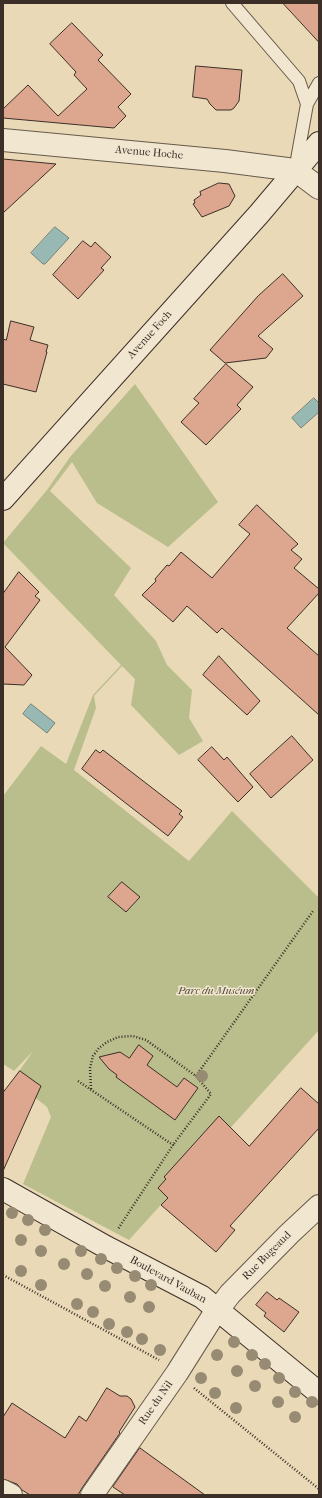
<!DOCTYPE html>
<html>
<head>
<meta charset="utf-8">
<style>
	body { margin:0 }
	#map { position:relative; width:322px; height:1498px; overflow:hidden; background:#e9d9b7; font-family:"IM FELL French Canon",serif }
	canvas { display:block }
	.frame { position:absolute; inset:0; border:4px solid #3c2f28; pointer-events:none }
</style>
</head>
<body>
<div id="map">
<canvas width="322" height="1498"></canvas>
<div class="frame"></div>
</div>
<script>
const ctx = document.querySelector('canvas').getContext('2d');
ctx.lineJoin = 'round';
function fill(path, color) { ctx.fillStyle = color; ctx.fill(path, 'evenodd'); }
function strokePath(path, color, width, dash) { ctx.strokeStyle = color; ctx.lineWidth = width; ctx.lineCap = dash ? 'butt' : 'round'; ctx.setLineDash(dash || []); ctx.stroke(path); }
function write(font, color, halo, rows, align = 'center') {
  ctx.font = font + ' "IM FELL French Canon",serif'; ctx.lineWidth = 3; ctx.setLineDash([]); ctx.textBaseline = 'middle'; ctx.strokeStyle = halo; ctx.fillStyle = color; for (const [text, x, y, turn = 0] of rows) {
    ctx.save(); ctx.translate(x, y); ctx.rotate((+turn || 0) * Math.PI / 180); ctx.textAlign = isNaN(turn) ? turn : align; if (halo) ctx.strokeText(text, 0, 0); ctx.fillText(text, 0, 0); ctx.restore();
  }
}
const green = new Path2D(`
	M135 384 218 502 168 547 97 503 72 462 50 491 131 568 114 595 156 641 167 665 192 690 189 718 203 741 179 755 131 705 135 679 122 666 94 696 96 708 74 770 189 861 232 811 319 898V1030L129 1240 23 1184 51 1117 47 1107 13 1080 33 1051 14 1071 3 1064V796L41 746 66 764 93 695 121 665 3 543 47 490 70 457Z`);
const water = new Path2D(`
	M55 227 69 238 45 264H43L31 253Z
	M314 398 319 403V412L301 428 292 418Z
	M31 704 55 723 47 733 23 714Z`);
const building = new Path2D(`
	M283 3H319V42Z
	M72 23 103 55 98 60 131 94 118 107 126 116 114 128 3 118V109L28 85 58 116 87 89 74 75 76 72 50 44Z
	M196 66 242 70 239 101 234 108 231 110H216L210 104 207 99 193 97Z
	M3 159 56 164 3 213Z
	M219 183 229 184 235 196 229 206 202 217 193 204 195 203 194 200 201 195 200 192Z
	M83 241 91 247 95 242 111 257 101 268 104 270 78 299 53 275Z
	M283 274 303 296 258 336 273 349 266 358 225 363 210 350 258 296Z
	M11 321 34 327 30 340 48 345 46 352H47L36 392 3 384V339L6 340Z
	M226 364 253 387 237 405 241 409 206 445 181 422 199 403 194 399Z
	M257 505 298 544 291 550 302 559 294 568 319 589V593L287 628 319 656V715L222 628 217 633 187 606 173 622 142 595 156 581 155 579 167 565 169 566 181 552 212 578 250 534 239 525Z
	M19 572 39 592 35 596 40 600 5 647 32 675 24 685 3 684V594Z
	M219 656 260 701 247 715 203 675Z
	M292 736 313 760 271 798 250 774Z
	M212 747 224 760 227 757 253 787 238 802 198 760Z
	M96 750 100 753 103 750 182 811 179 814 183 817 168 836 82 769Z
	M122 882 140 897 126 912 108 897Z
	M139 1045 153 1056 147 1065 177 1087 184 1078 198 1088 175 1120 116 1077 117 1075 109 1069 99 1057 120 1052 129 1058Z
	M20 1071 41 1086 3 1171V1093Z
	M301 1088 319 1104V1128L230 1226 235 1230 216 1252 161 1205 168 1198 158 1188 166 1179 164 1177 219 1116 249 1146Z
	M267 1292 277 1300 279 1298 299 1312 284 1332 264 1316 266 1313 256 1305Z
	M107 1388 120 1396H127L131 1399 135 1407 119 1432 120 1433 82 1488 78 1495H30L22 1490 17 1484 3 1479V1417L12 1403 65 1438 79 1416 86 1421Z
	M140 1448 205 1495H125L113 1487Z`);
const path = new Path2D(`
	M196 1076 313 911
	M78 1081 173 1145 118 1229
	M91 1089 90 1068 93 1056 99 1048 107 1042 118 1037 133 1036 146 1040 196 1076 211 1094 173 1145
	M3 1275 159 1360
	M194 1388 319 1489`);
const service = new Path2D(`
	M232 3 299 81 307 104
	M296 165 307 104 319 83`);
const minor = new Path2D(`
	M3 140 225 161 295 170
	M3 1491 11 1495
	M92 1495 177 1373 211 1319 230 1294 289 1234 319 1206`);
const tertiary = new Path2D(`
	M295 170 319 188`);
const secondary = new Path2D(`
	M3 499 259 214 319 143
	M3 1189 106 1247 202 1297 319 1393`);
const trees = [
	[202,1076],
	[12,1213],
	[28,1220],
	[45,1230],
	[21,1240],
	[41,1251],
	[81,1251],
	[101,1259],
	[64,1264],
	[117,1268],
	[21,1271],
	[87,1274],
	[135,1276],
	[41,1285],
	[151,1285],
	[105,1286],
	[130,1297],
	[77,1304],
	[149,1307],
	[93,1312],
	[109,1324],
	[127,1332],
	[142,1339],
	[234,1342],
	[160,1350],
	[217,1355],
	[252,1355],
	[265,1364],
	[237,1371],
	[201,1378],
	[279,1378],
	[255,1386],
	[295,1392],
	[215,1393],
	[278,1402],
	[312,1402],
	[236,1408],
	[295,1417]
];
const streetNames = [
	["Avenue Hoche",149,153,5],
	["Avenue Foch",150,335,-48],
	["Rue Bugeaud",267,1256,-45],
	["Boulevard Vauban",168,1280,29],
	["Rue du Nil",156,1403,-55]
];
const parkNames = [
	["Parc du Muséum",216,991]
];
fill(green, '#babe8c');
fill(water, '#98b9b3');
strokePath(water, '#73827b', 1);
fill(building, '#dca78e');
strokePath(building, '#3c2f28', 1);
strokePath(service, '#675a4c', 14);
strokePath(minor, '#675a4c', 24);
strokePath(tertiary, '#675a4c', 24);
strokePath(secondary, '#3c2f28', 24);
strokePath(path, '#3c2f28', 2.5, [1, 2]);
strokePath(service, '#f1e6d0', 12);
strokePath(minor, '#f1e6d0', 22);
strokePath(tertiary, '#f1e6d0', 22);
strokePath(secondary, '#f1e6d0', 22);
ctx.fillStyle = '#988b73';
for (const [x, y] of trees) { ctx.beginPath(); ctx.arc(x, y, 6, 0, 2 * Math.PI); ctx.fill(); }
write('11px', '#3c2f28', '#f1e6d0', streetNames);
write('italic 11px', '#554c3c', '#f1e6d0', parkNames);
</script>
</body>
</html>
